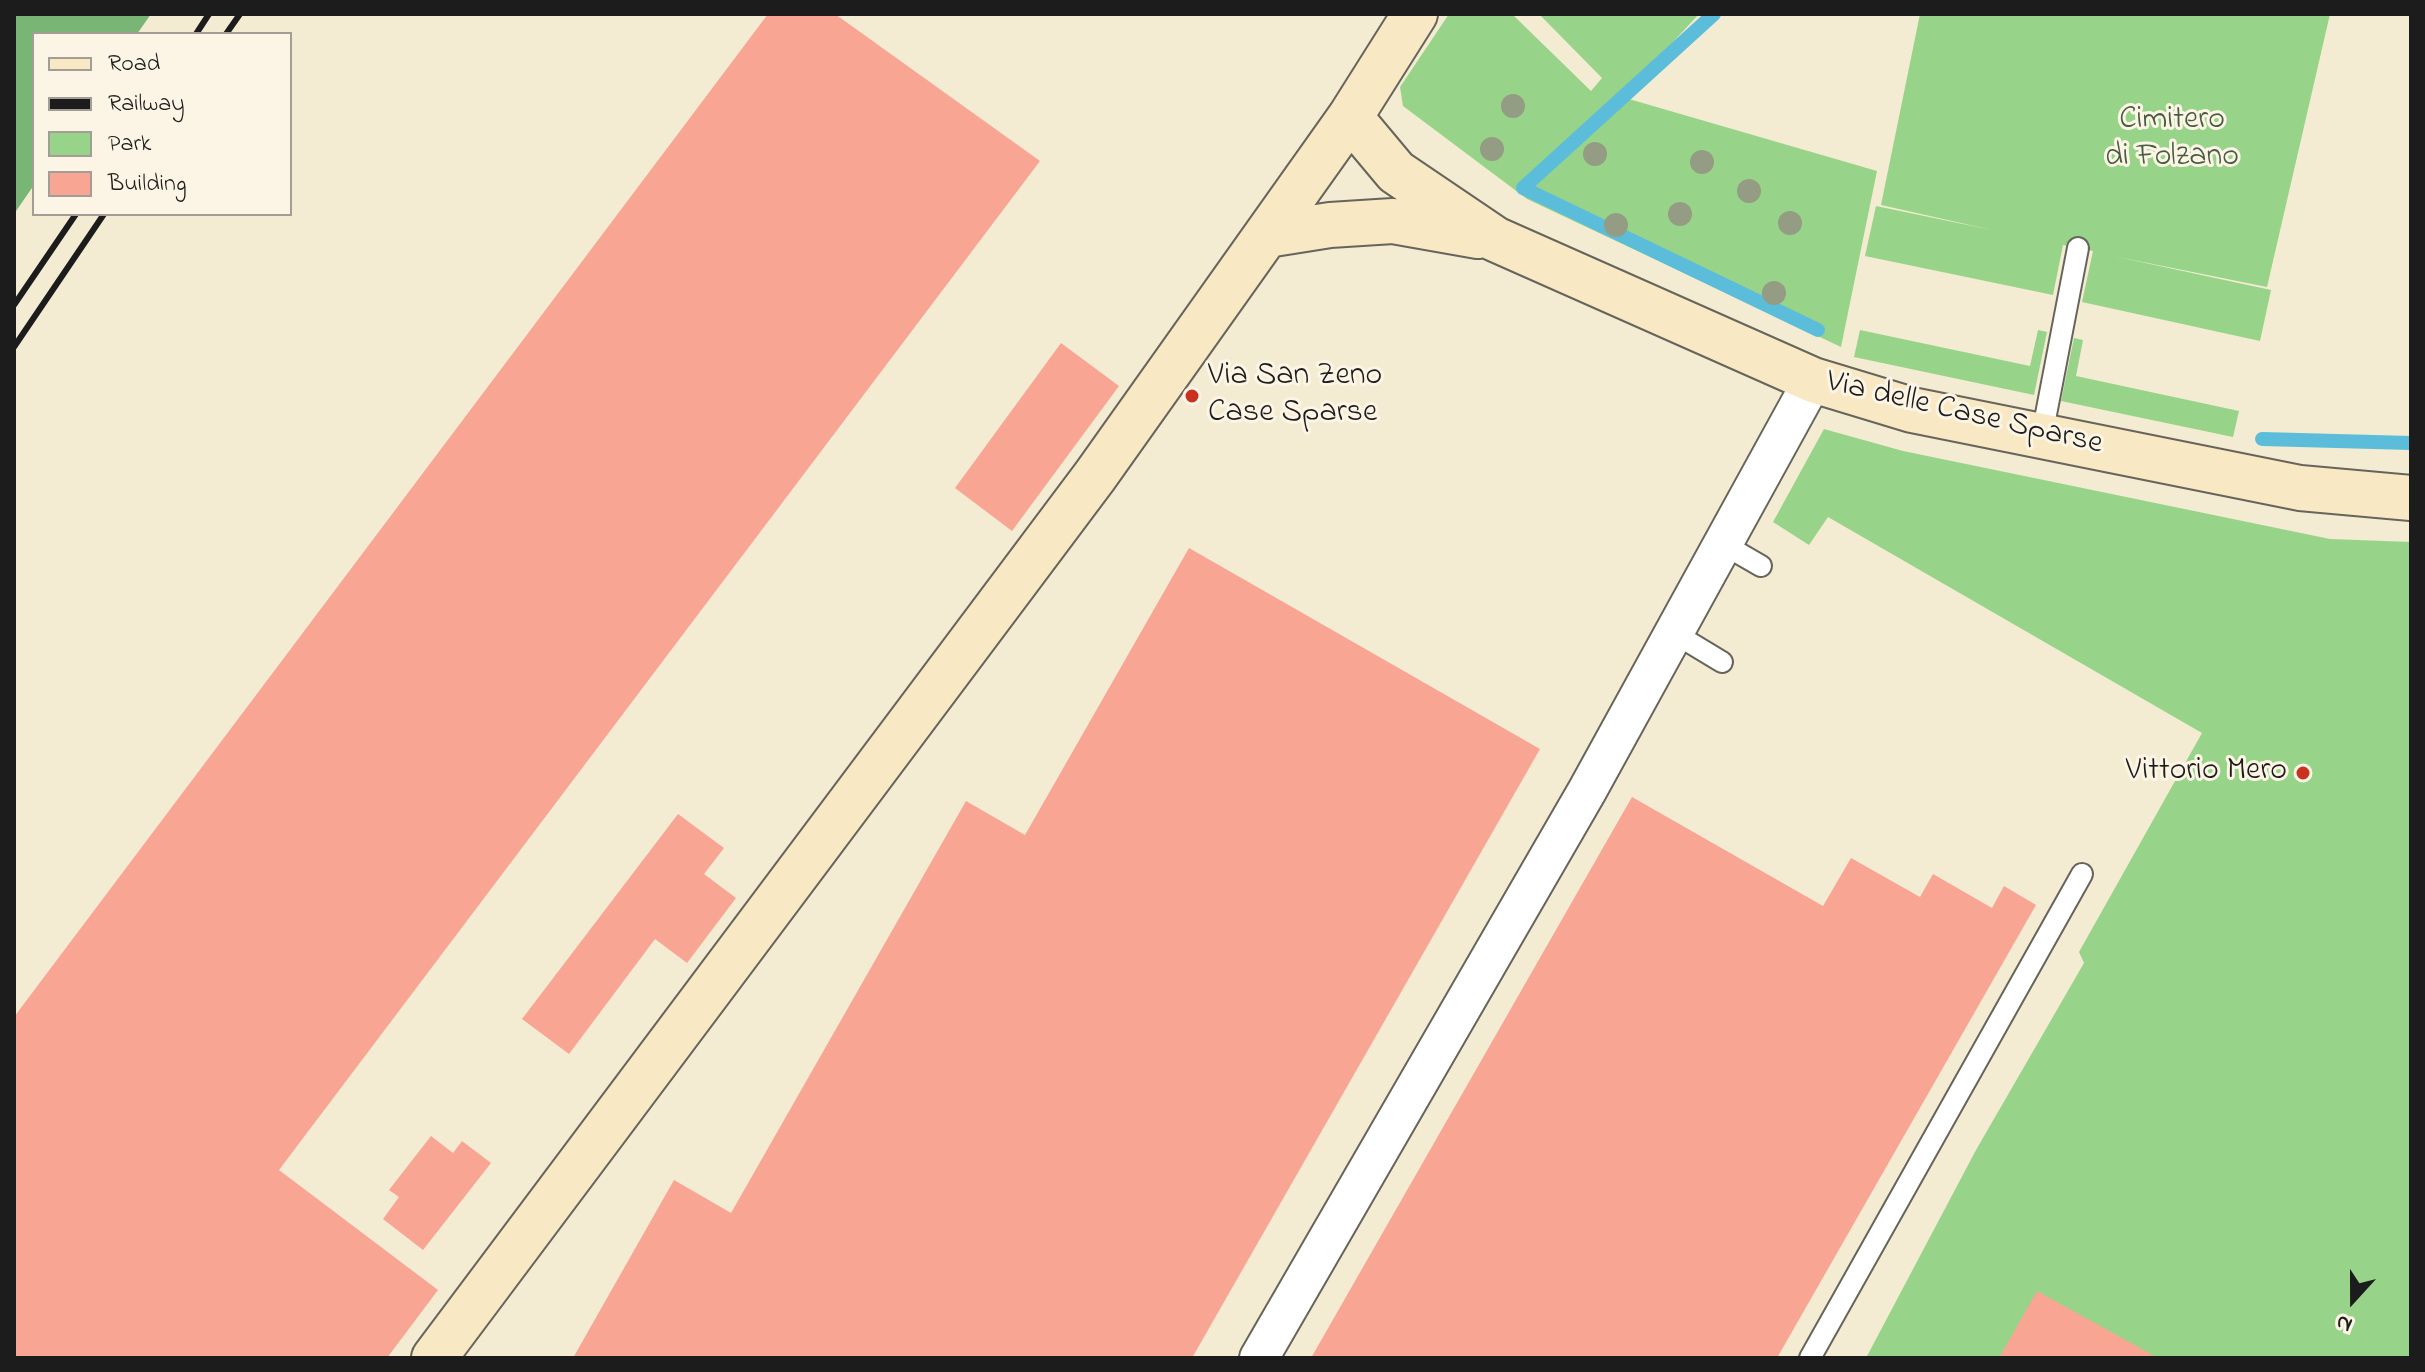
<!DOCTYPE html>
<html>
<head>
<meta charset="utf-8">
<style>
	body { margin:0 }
	#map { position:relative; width:2425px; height:1372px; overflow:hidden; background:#f3ebd2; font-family:"Indie Flower",sans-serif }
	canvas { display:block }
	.frame { position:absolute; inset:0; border:16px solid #1c1c1c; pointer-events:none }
	.legend { position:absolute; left:32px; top:32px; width:260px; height:184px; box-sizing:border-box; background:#fcf5e5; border:2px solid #a29e95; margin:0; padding:10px 14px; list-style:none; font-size:24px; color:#1c1c1c }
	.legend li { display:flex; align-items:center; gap:16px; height:40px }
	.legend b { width:40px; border:2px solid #a29e95 }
	.north { position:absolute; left:2313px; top:1260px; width:80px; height:80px; -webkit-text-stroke:6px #fcf5e5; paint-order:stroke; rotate:201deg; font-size:22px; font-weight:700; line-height:32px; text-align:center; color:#1c1c1c }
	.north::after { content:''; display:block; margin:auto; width:28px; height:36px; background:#1c1c1c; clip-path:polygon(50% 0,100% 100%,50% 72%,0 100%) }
</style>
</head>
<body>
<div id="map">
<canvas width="2425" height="1372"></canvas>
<div class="frame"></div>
<ul class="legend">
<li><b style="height:10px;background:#f8e8c3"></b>Road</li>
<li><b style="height:10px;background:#1c1c1c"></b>Railway</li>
<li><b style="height:22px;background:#97d489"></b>Park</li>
<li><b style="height:22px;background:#f9a593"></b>Building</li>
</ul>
<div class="north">N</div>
</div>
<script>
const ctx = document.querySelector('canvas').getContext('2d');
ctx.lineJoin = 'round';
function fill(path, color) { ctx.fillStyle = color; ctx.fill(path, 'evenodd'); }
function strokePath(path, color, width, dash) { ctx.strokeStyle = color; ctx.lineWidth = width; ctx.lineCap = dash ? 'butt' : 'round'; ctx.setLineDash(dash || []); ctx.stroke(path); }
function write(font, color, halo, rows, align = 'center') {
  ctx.font = font + ' "Indie Flower",sans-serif'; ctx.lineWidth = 6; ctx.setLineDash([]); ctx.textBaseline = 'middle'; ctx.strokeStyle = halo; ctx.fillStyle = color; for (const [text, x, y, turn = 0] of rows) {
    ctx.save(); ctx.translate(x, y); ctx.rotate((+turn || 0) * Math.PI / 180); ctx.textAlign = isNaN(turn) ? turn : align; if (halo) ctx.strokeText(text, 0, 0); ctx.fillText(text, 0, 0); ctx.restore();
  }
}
const green = new Path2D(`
	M1449 14H1512L1591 91 1602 78 1539 14H1699L1622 97 1877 171 1841 347 1527 199 1403 106 1400 87Z
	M1920 14H2330L2267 287 2113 256 2271 290 2260 341 2082 302 2093 251 2063 245 2053 295 1865 256 1876 206 1992 230 1881 205Z
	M1860 330 2030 366 2038 330 2047 332 2034 395 1854 357Z
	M2074 338 2083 340 2076 376 2239 411 2233 437 2061 401Z
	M1824 429 1903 451 2330 539 2411 542V1358H1866L1976 1150 2084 963 2079 952 2202 733 1828 517 1809 545 1773 522Z`);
const forest = new Path2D(`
	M14 14H151L137 34H34V185L14 214Z`);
const stream = new Path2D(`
	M1714 14 1523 188 1818 330
	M2262 439 2411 443`);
const building = new Path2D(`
	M768 14H835L1040 161 279 1170 438 1290 387 1358H14V1017Z
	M1061 343 1119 386 1012 531 955 488Z
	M1189 548 1540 749 1192 1358H573L674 1180 731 1213 966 801 1025 835Z
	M1632 797 1823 906 1851 858 1920 897 1933 874 1992 908 2004 886 2036 905 1777 1358H1311Z
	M678 814 724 848 704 874 736 898 687 963 655 939 569 1054 522 1019Z
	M431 1136 453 1153 462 1141 491 1163 423 1250 383 1219 399 1197 389 1190Z
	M2037 1291 2158 1358H1999Z`);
const lane = new Path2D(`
	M2042 435 2078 248
	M1723 544 1761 566
	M1674 633 1722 662
	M1810 1358 2082 874`);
const street = new Path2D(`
	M1259 1358 1587 791 1813 380`);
const secondary = new Path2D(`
	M1350 117 1396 172 1495 239 1813 380 1912 410 2300 488 2411 498
	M1267 235 1330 225 1393 221 1478 236
	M434 1358 1095 476 1350 117 1415 14`);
const rail = new Path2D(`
	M196 34 209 14
	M226 34 240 14
	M14 305 76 214
	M14 347 104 214`);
const trees = [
	[1513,106],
	[1492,149],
	[1595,154],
	[1702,162],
	[1749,191],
	[1680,214],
	[1790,223],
	[1616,225],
	[1774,293]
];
const markers = [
	[1192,396,8,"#c8321e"],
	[2303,773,8,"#c8321e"]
];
const parkNames = [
	["Cimitero",2172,122],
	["di Folzano",2172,159]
];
const poiNames = [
	["Via San Zeno",1208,378],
	["Case Sparse",1208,415],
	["Vittorio Mero",2287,773,"right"]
];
const streetNames = [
	["Via delle Case Sparse",1964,415,13]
];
fill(green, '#97d489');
fill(forest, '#79b675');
strokePath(stream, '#5bbdd9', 14);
fill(building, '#f9a593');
strokePath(lane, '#67645c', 24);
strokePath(street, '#67645c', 42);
strokePath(secondary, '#67645c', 48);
strokePath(lane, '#fff', 20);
strokePath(street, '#fff', 38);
strokePath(secondary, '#f8e8c3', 44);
strokePath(rail, '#1c1c1c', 6);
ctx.fillStyle = '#949c83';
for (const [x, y] of trees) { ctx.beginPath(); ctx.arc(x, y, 12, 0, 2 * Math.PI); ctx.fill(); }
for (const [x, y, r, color] of markers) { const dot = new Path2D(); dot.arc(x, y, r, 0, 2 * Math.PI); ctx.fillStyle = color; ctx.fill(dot); strokePath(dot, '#fcf5e5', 3); }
write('32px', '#475c42', '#fcf5e5', parkNames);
write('32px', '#1c1c1c', '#fcf5e5', poiNames, 'left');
write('32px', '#1c1c1c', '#fcf5e5', streetNames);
</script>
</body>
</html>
